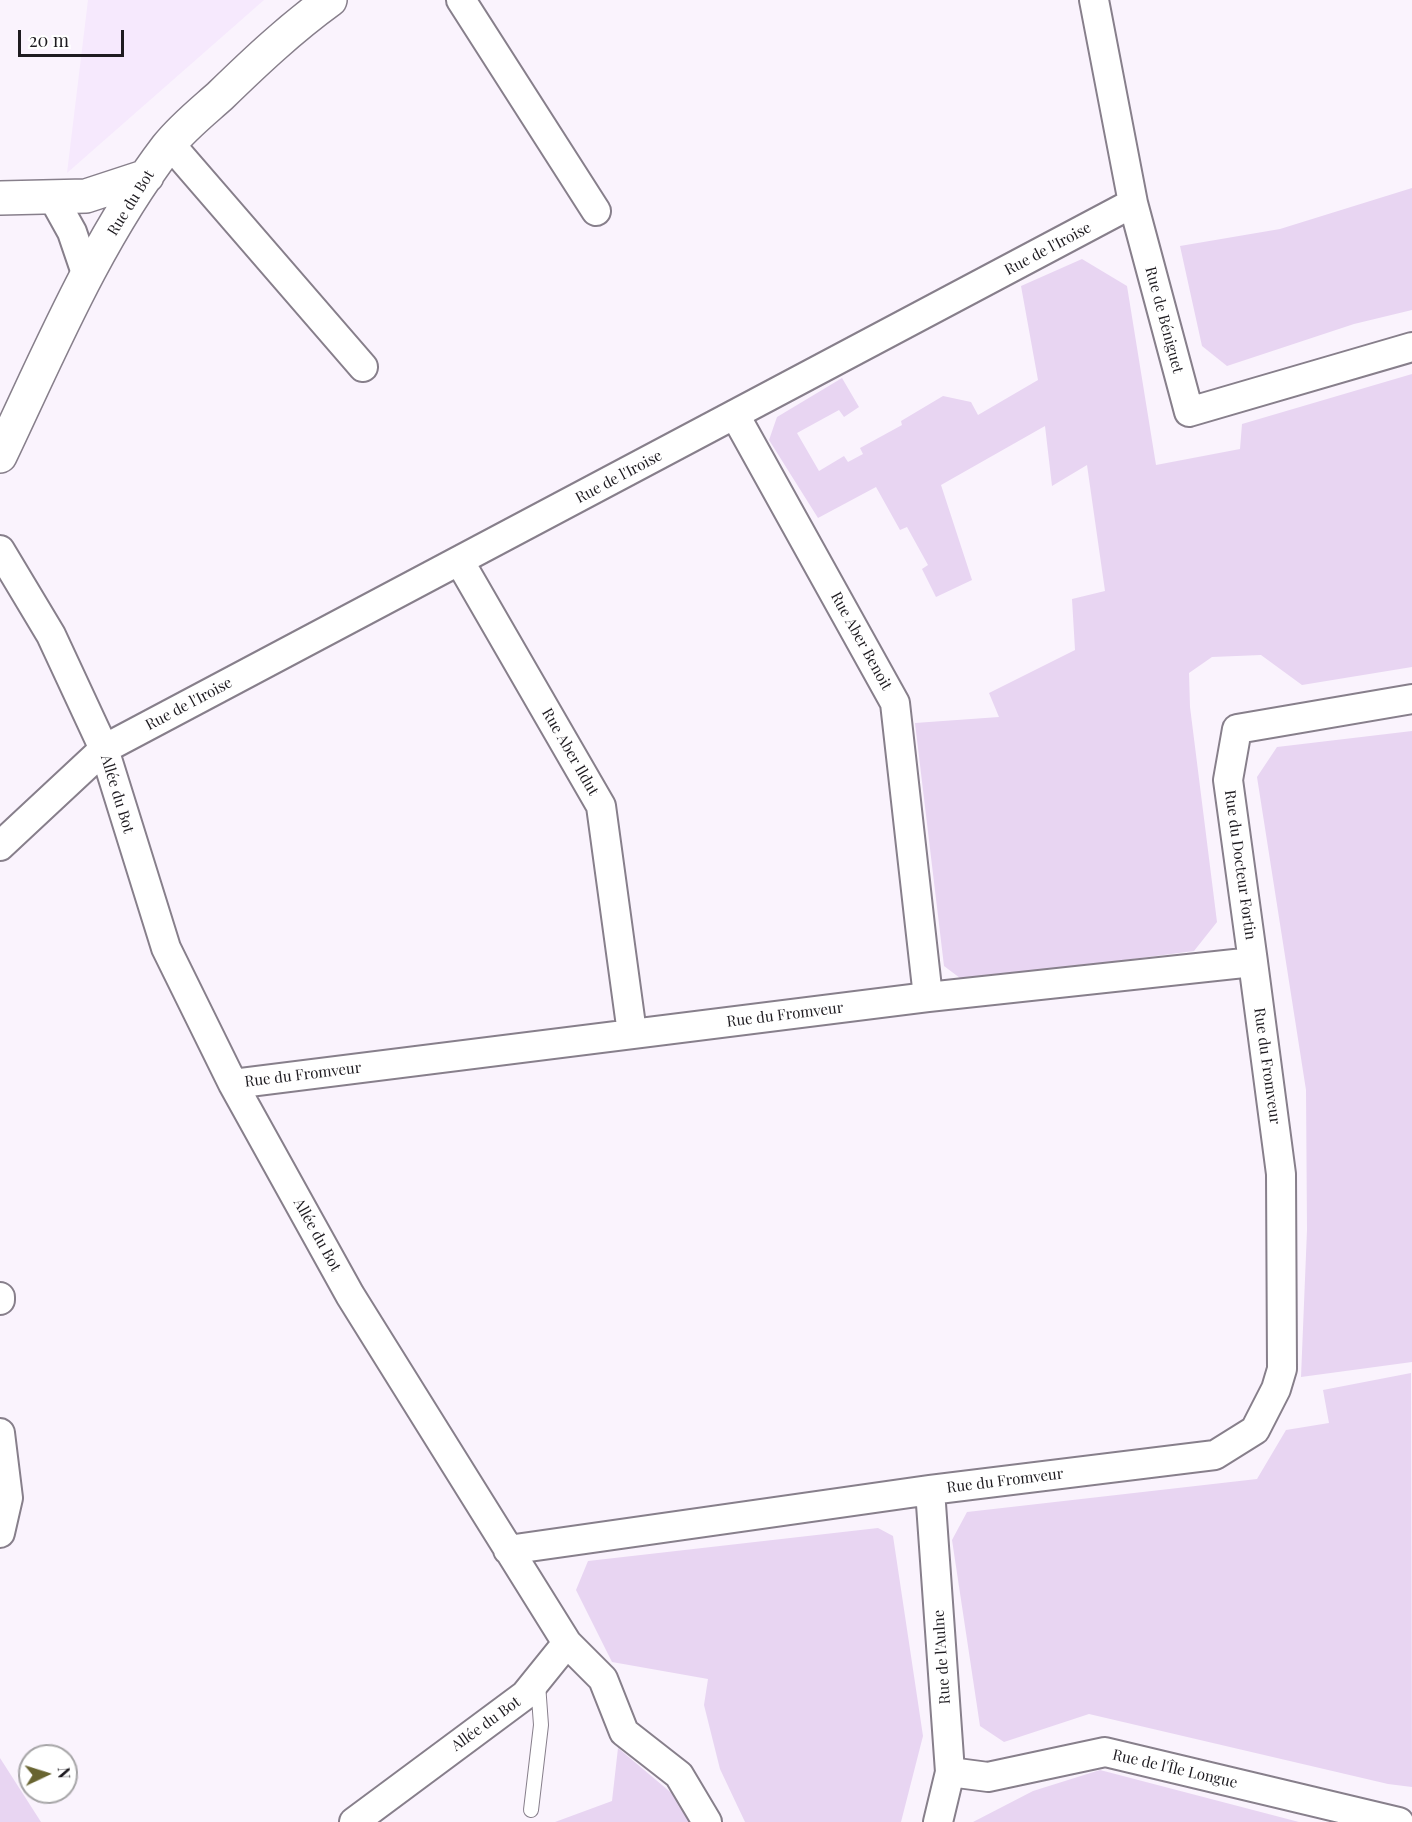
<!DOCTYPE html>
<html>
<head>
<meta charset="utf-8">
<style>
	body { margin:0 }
	#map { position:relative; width:1412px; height:1822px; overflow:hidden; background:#faf3fd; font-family:"Playfair Display",serif }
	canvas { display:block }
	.north { position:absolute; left:18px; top:1744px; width:60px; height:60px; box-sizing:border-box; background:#fff; border:2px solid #a5a4a6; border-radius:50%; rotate:86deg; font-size:16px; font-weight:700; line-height:24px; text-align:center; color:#1e1b20 }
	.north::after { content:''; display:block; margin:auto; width:21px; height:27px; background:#686430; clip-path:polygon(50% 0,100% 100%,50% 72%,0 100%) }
	.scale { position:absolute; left:18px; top:30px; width:106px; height:27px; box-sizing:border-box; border:3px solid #1e1b20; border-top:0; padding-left:8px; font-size:18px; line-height:21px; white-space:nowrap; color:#1e1b20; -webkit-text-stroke:4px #fff; paint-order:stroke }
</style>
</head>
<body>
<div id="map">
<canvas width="1412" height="1822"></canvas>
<div class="north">N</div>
<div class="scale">20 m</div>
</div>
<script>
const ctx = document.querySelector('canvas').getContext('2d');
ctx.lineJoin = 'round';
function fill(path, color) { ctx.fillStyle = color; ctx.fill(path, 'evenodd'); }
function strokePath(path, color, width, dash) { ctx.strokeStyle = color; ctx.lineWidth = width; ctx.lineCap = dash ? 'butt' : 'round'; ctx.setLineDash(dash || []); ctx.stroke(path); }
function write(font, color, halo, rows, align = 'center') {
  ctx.font = font + ' "Playfair Display",serif'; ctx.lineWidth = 6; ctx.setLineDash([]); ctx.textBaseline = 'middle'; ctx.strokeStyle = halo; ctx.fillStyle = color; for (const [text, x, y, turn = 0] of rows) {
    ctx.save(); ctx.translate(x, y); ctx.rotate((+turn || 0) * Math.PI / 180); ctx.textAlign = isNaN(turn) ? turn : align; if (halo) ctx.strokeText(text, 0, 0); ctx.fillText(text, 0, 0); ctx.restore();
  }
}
const built = new Path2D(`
	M88 0H264L67 173Z`);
const green = new Path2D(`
	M1412 188V310L1354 324 1227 366 1202 346 1180 246 1280 229Z
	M1082 259 1127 286 1156 465 1240 449 1242 424 1412 374V667L1302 685 1261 655 1212 657 1189 673 1190 707 1217 922 1194 951 964 981 944 966 915 723 999 717 989 693 1075 650 1072 599 1105 591 1087 465 1052 486 1045 426 941 485 972 580 936 597 922 569 928 565 907 527 900 530 876 487 818 518 769 440 777 417 842 378 859 407 844 417 839 410 797 433 819 471 844 456 848 462 863 454 860 448 902 425 901 421 943 396 971 402 978 415 1038 380 1021 286Z
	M1412 731V1362L1301 1377 1307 1230 1306 1090 1257 777 1277 747Z
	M1411 1373 1412 1787 1388 1784 1089 1714 1004 1742 980 1726 952 1540 967 1512 1257 1479 1286 1430 1329 1423 1323 1390Z
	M878 1528 893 1536 923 1736 901 1822H745L720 1769 704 1705 708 1679 612 1662 576 1590 588 1561Z
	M618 1748 694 1812 700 1822H555L612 1801Z
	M0 1758 41 1822H0Z
	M1100 1770 1299 1822H973L1033 1791Z`);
const lane = new Path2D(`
	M531 1810 541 1725 538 1684`);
const street = new Path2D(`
	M461 0 596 211
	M1094 0 1133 203 1189 412 1412 347
	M170 144 363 367
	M52 196 72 232 87 276
	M735 415 895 703 928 997
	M0 550 51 635 104 749 166 948 233 1084 350 1295 567 1643 525 1695 354 1822
	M460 562 601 806 632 1033
	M0 846 104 749 1133 203
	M1253 962 1228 780 1237 729 1412 699
	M233 1084 928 997 1253 962 1281 1174 1282 1369 1276 1389 1255 1430 1215 1455 930 1490 508 1550
	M0 1297V1300
	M0 1433 8 1498 0 1533
	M930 1490 950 1772 938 1822
	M567 1643 603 1679 624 1732 679 1775 707 1822
	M950 1772 988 1777 1105 1752 1399 1822`);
const secondary = new Path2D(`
	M0 198 86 196 147 176
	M0 456C50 351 96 240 167 147 182 128 202 112 220 96 255 62 290 29 330 0`);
const streetNames = [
	["Rue du Bot",131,203,-58],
	["Rue de l'Iroise",1048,249,-28],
	["Rue de Béniguet",1164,320,75],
	["Rue de l'Iroise",619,477,-28],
	["Rue Aber Benoit",861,641,61],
	["Rue de l'Iroise",189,704,-28],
	["Rue Aber Ildut",570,752,60],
	["Allée du Bot",117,794,73],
	["Rue du Docteur Fortin",1240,865,82],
	["Rue du Fromveur",785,1015,-7],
	["Rue du Fromveur",1267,1066,82],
	["Rue du Fromveur",303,1075,-7],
	["Allée du Bot",317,1235,61],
	["Rue du Fromveur",1005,1481,-7],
	["Rue de l'Aulne",942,1657,-94],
	["Allée du Bot",486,1724,-36],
	["Rue de l'Île Longue",1175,1769,13]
];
fill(built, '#f6e9fd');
fill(green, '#e8d5f2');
strokePath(lane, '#877f8b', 16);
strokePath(street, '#877f8b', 32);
strokePath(secondary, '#877f8b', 36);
strokePath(lane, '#fff', 14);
strokePath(street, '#fff', 28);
strokePath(secondary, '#fff', 33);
write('15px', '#1e1b20', '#fff', streetNames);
</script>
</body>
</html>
